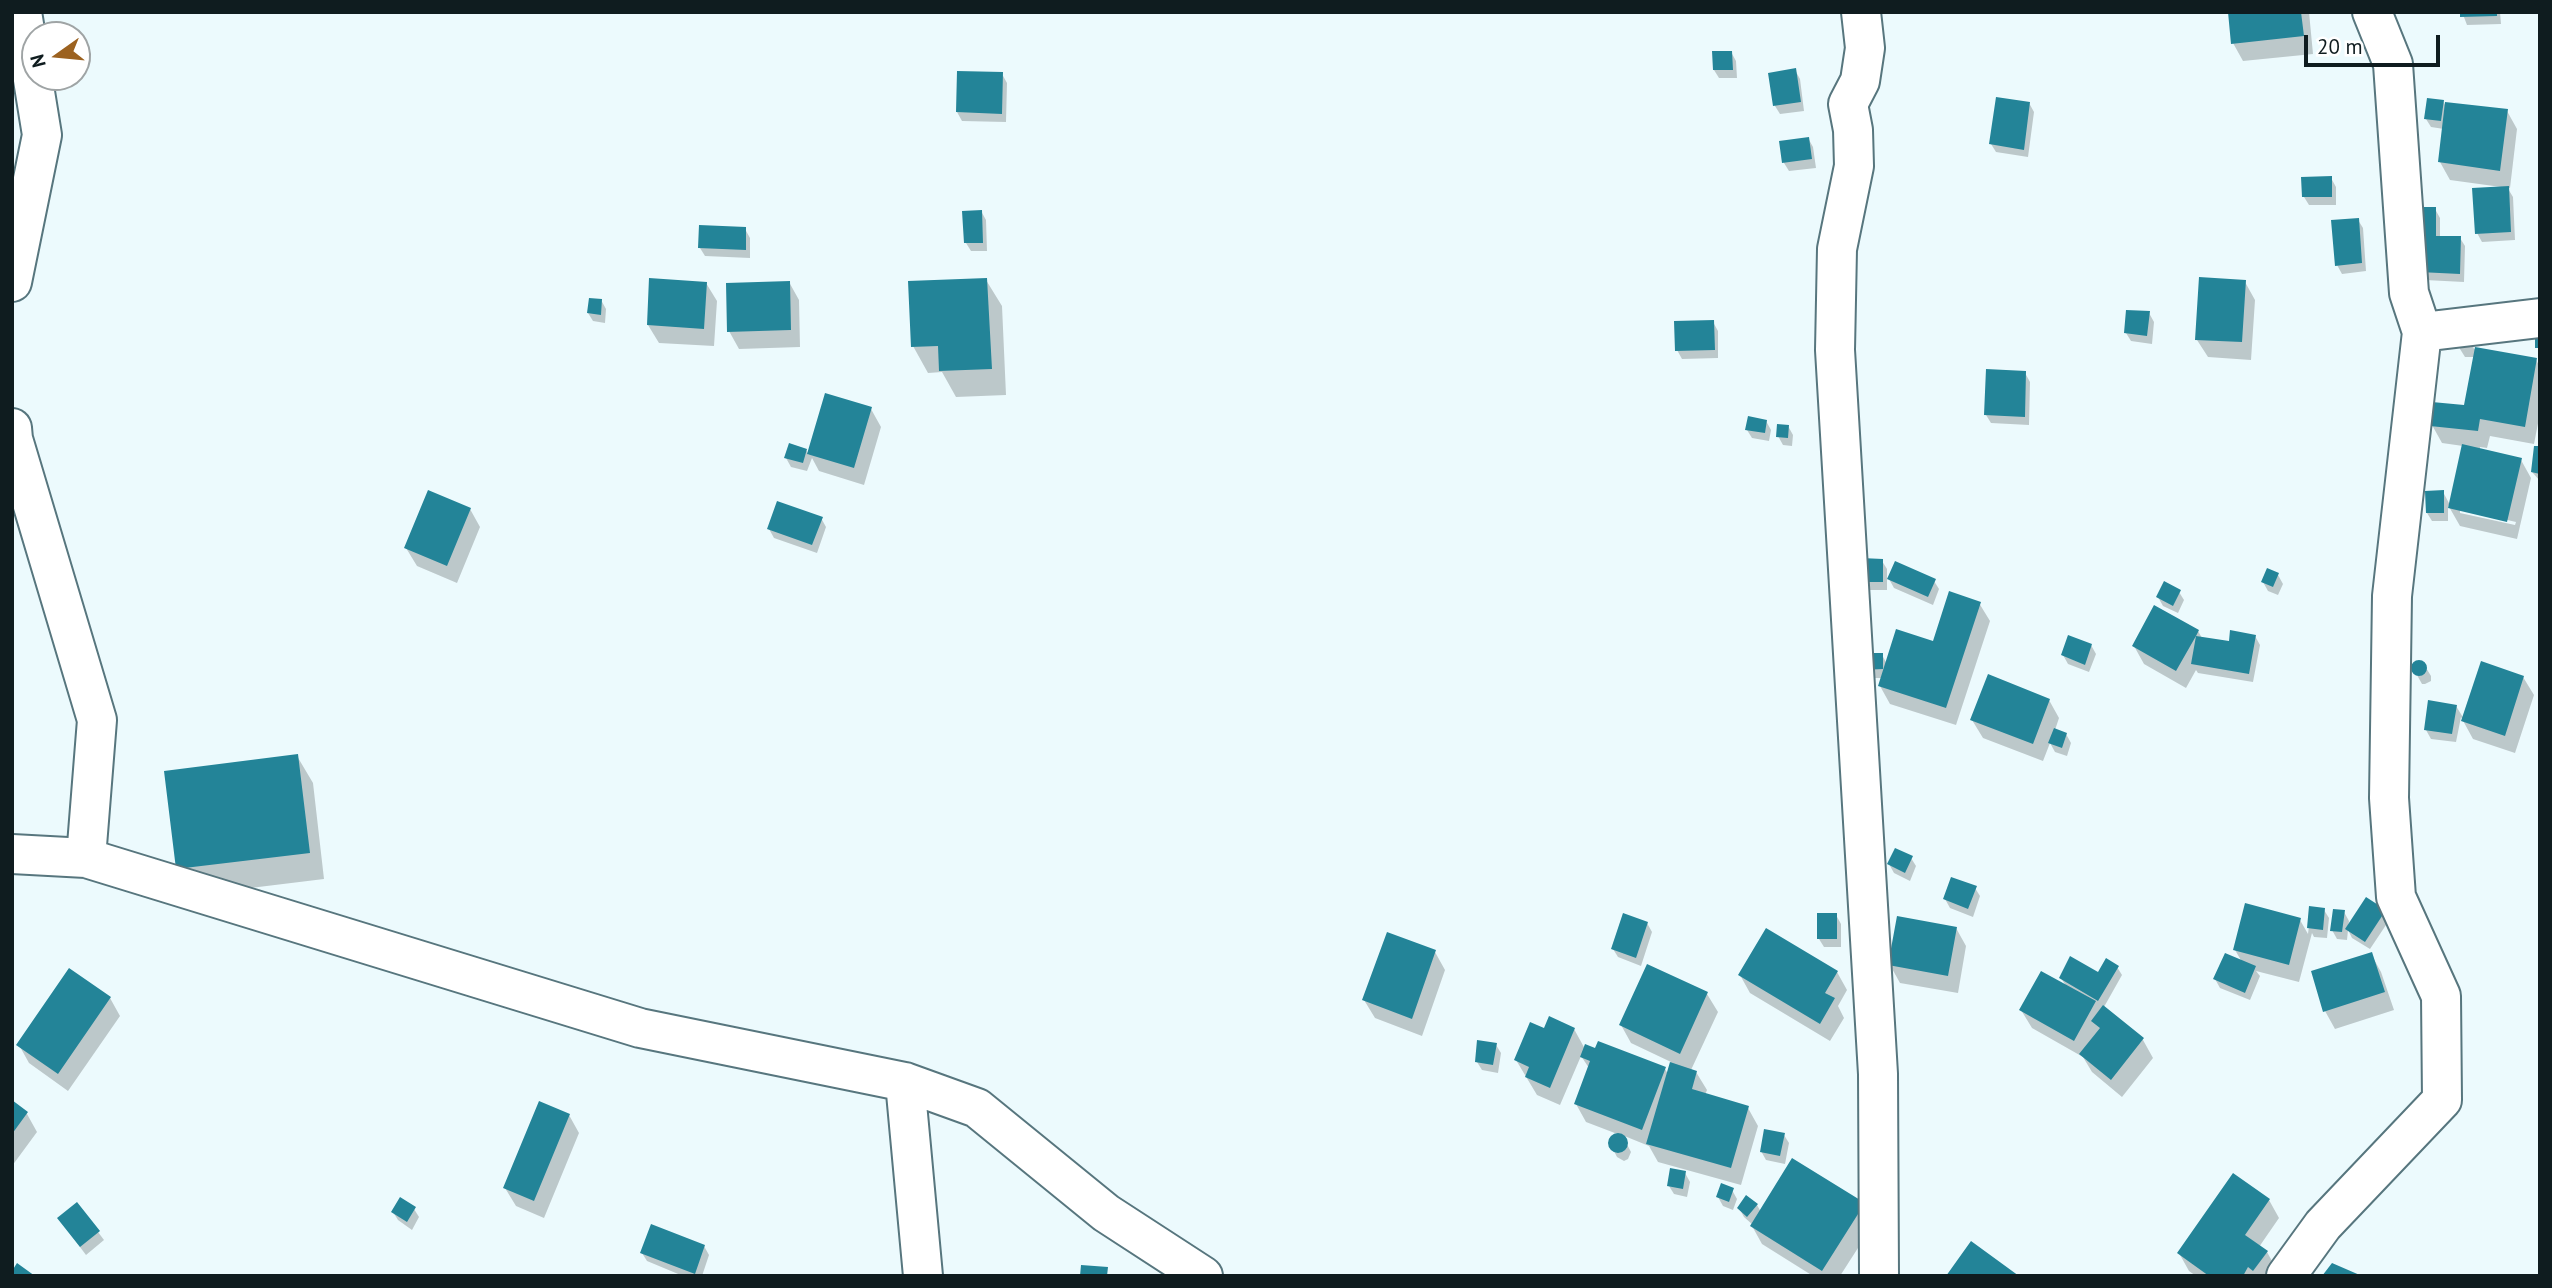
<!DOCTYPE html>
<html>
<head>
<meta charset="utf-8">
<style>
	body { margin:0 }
	#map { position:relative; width:2552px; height:1288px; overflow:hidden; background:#ecfafd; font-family:"PT Sans",sans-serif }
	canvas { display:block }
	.frame { position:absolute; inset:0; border:14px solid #0f1c1f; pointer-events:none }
	.north { position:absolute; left:21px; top:21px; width:70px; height:70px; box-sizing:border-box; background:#fff; border:2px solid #9fa4a5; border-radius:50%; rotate:255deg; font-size:19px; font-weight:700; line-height:28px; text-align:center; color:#0f1c1f }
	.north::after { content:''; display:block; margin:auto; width:24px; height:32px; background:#9c6220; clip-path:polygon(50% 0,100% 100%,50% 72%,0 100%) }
	.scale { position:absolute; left:2304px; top:35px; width:136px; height:32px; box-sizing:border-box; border:4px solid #0f1c1f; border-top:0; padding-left:9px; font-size:21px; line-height:24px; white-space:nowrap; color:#0f1c1f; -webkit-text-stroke:5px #fff; paint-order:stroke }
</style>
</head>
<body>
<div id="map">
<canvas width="2552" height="1288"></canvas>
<div class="frame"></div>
<div class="north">N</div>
<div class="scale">20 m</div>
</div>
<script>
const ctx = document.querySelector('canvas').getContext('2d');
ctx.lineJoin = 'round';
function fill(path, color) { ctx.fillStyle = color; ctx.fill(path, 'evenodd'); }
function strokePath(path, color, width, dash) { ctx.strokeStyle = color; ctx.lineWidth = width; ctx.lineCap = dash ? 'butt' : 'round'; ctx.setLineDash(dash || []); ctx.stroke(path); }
const shadow = new Path2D(`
	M2230 12H2309L2313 54 2243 61 2233 43Z
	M2462 12H2500L2501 24 2467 25Z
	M1731 52 1736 61 1737 78H1719L1714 70Z
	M1795 70 1800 79 1804 111 1780 114 1775 106 1770 74Z
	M1002 74 1007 83 1006 122 962 121 957 112Z
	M2443 101 2446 107 2507 111 2517 129 2510 188 2507 187 2513 197 2515 240 2482 242 2477 233 2501 187 2450 180 2440 162 2444 129 2431 127 2426 119Z
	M2029 103 2034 112 2028 157 1996 152 1991 144Z
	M1808 138 1813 147 1816 168 1789 171 1784 163 1781 142Z
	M2331 178 2336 187V205H2309L2304 197Z
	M2435 209 2440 218V237L2460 238 2465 246 2464 282 2425 280Z
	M981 211 986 220 987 251H971L966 243Z
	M2358 220 2363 228 2366 271 2342 274 2337 265Z
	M745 229 750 238V258L705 256 700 248Z
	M986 280 1002 306 1006 395 956 397 942 372 928 373 913 346Z
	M789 282 799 300 800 347 739 349 729 331Z
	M2245 282 2255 300 2251 360 2208 357 2197 340Z
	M706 283 717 301 714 346 659 343 648 325Z
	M601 300 606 309 605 323 593 321 588 313Z
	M2149 313 2154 322 2152 344 2131 341 2126 333Z
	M1713 322 1718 331V358L1682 359 1677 350Z
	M2469 337 2474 349 2536 360 2540 367V413L2534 444 2490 436 2487 448 2480 447V450L2521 460 2531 478 2517 539 2460 526 2448 505V521H2432L2427 513 2443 492 2450 505 2463 446 2442 443 2432 425 2465 407 2475 357H2465L2460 349V338ZM2460 509 2516 522 2515 525 2460 513Z
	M2025 373 2030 382 2029 425 1991 423 1986 415Z
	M826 395 871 409 881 427 864 485 819 471 812 458 807 471 791 467 786 458 806 450 809 455Z
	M1766 421 1771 430 1769 441 1752 438 1747 430Z
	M1788 426 1793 435 1792 446 1783 445 1778 436Z
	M2540 448V481L2532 472Z
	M470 509 480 527 457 583 417 566 406 548Z
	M821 518 826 527 817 553 774 538 769 529Z
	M1882 561 1887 569V590H1867L1862 581Z
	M2278 575 2283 584 2278 595 2268 591 2263 582Z
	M1889 579 1934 581 1939 589 1933 605 1894 588Z
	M2179 592 2184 600 2178 613 2163 606 2158 597Z
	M1979 603 1990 621 1956 725 1890 704 1880 686 1882 678H1870L1865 670 1882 655 1887 664 1934 643Z
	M2198 631 2202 638 2230 643 2255 636 2260 645 2253 682 2198 673 2196 670 2186 688 2144 664 2134 646Z
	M2091 645 2096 654 2089 672 2068 664 2063 655Z
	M2419 662 2423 663 2431 676V681L2425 684H2422L2413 668 2414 665Z
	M2523 677 2534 695 2515 753 2473 739 2461 717 2456 742 2431 739 2426 730 2456 706 2464 719Z
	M2049 700 2059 718 2055 730 2066 734 2071 743 2067 756 2055 752 2050 743 2043 761 1983 738 1972 720Z
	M297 756 313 783 324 879 193 895 178 869Z
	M1911 858 1916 866 1910 881 1894 873 1889 864Z
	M1975 888 1980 896 1973 917 1950 908 1945 899Z
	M2367 899 2390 919 2370 949 2352 938 2348 930 2347 940 2337 939 2332 930 2344 912 2349 921 2348 928Z
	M2311 908 2324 910 2329 918 2327 938 2314 937 2312 933 2299 982 2256 971 2260 976 2250 1000 2220 988 2215 979 2242 962 2235 950 2300 920 2308 934Z
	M1836 915 1841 924V947H1824L1819 939Z
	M1647 923 1652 932 1641 966 1618 957 1613 949Z
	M1956 928 1966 946 1958 993 1900 983 1890 965Z
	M1435 952 1445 970 1422 1036 1375 1018 1364 1000Z
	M2371 954 2381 972 2394 1010 2335 1029 2325 1011Z
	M2117 967 2122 975 2104 1007 2143 1040 2153 1058 2122 1097 2092 1072 2083 1057 2032 1028 2021 1010 2066 986 2061 978 2098 974Z
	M1837 972 1847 990 1838 1006 1844 1018 1830 1041 1750 993 1740 975Z
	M1707 994 1718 1012 1691 1070 1696 1072 1707 1090 1705 1095 1748 1108 1758 1126 1741 1185 1658 1162 1649 1146 1622 1135 1631 1152 1628 1159 1624 1161 1617 1157 1610 1143 1614 1136 1620 1135 1586 1122 1576 1104 1589 1068 1581 1056 1560 1105 1537 1095 1516 1060 1545 1030 1574 1029 1585 1049 1665 1069 1668 1074 1671 1062 1631 1043 1621 1025Z
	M110 998 120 1016 68 1091 29 1063 19 1045Z
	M1496 1045 1501 1053 1498 1073 1482 1070 1477 1062Z
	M12 1103 27 1114 37 1132 12 1166Z
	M569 1115 579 1133 544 1218 516 1206 505 1188Z
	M1784 1135 1789 1143 1785 1164 1766 1160 1761 1151Z
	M1793 1160 1874 1223 1840 1276H1813L1762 1244 1752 1226 1753 1225 1744 1217 1739 1208 1757 1205 1761 1212Z
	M1685 1173 1690 1182 1687 1197 1674 1194 1669 1186Z
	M1732 1190 1737 1199 1733 1210 1723 1206 1718 1197Z
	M2269 1200 2279 1218 2259 1247 2267 1252 2277 1270 2273 1276H2196L2189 1271 2179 1253Z
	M77 1204 104 1240 86 1255 59 1219Z
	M414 1209 419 1217 412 1230 398 1220 393 1212Z
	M704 1246 709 1255 702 1276H683L647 1261 642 1253Z`);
const building = new Path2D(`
	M2228 12H2301L2304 36 2231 44Z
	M2460 12H2497V16L2460 17Z
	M1712 51H1732L1733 70H1713Z
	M1796 68 1801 102 1773 106 1768 73Z
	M957 71 1003 72 1002 114 956 112Z
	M1996 97 2030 102 2024 150 1989 144Z
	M2427 98 2444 100 2441 121 2424 119Z
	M2445 102 2508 109 2500 171 2438 162Z
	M1809 137 1812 159 1782 163 1779 141Z
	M2332 176V197H2302L2301 177Z
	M2509 186 2511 232 2475 234 2472 188Z
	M2419 207H2436V236H2461L2460 274 2419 272Z
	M982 210 983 243H964L962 211Z
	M2359 218 2362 263 2335 266 2331 220Z
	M699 225 746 227V250L698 248Z
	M2199 277 2246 280 2242 342 2195 340Z
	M649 278 707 282 704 329 647 325Z
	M987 278 992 369 939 371 938 346 911 347 908 281Z
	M790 281 791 330 727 332 726 283Z
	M589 298 602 299 601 315 587 313Z
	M2126 310 2150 311 2147 336 2124 333Z
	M1714 320 1715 350 1675 351 1674 321Z
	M2535 332H2540V348H2535Z
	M2475 347 2537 358 2525 427 2480 419 2478 431 2430 426 2432 402 2464 405Z
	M1986 369 2026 371 2025 417 1984 415Z
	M825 393 872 407 854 468 807 454Z
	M1748 416 1767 420 1765 433 1745 430Z
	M1777 424 1789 425 1788 438 1776 437Z
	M789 443 807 449 803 463 784 458Z
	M2462 444 2522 458 2507 522 2448 508Z
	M2534 446H2540V474L2531 472Z
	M428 490 471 508 447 566 404 548Z
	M2444 490V513H2426L2425 491Z
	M777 501 823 517 812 545 767 529Z
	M1861 558 1883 559V582H1860Z
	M1895 561 1936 579 1928 597 1887 579Z
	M2267 568 2279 573 2273 587 2261 582Z
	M2164 581 2181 590 2173 606 2156 597Z
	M1949 591 1981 602 1946 708 1878 686 1896 629 1933 641Z
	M2154 605 2199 630 2196 636 2229 641 2230 630 2256 635 2249 674 2191 664 2196 636 2176 671 2132 646Z
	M2068 635 2092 644 2085 665 2061 655Z
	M1863 653H1883V669L1863 670Z
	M2411 668a8 8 0 1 1 16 0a8 8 0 1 1-16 0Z
	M2481 661 2524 676 2505 736 2461 721Z
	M1988 674 2050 699 2033 744 1970 720Z
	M2428 700 2457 705 2452 734 2424 730Z
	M2054 728 2067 733 2062 748 2048 743Z
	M298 754 310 853 176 869 164 771Z
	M1895 848 1913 856 1905 873 1887 864Z
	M1951 877 1977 886 1968 909 1943 899Z
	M2366 897 2386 910 2365 942 2345 929Z
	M2245 903 2301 918 2289 965 2233 950Z
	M2309 906 2325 908 2323 930 2307 928Z
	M2333 909 2345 910 2342 932 2330 931Z
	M1623 913 1648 922 1636 958 1611 949Z
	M1817 913H1837V939H1817Z
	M1897 916 1957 927 1948 976 1888 965Z
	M1766 928 1838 971 1825 993 1835 998 1820 1024 1738 975Z
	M1387 932 1436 950 1412 1019 1362 1000Z
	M2372 952 2385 992 2323 1012 2311 971Z
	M2225 953 2256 966 2245 993 2213 979Z
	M2070 956 2098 972 2106 958 2119 966 2098 1001 2059 978Z
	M1647 964 1708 992 1680 1054 1619 1025Z
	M69 968 111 997 58 1074 16 1045Z
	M2041 971 2096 1001 2074 1041 2019 1010Z
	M2103 1005 2144 1038 2111 1080 2079 1054 2100 1028 2091 1021Z
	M1549 1016 1575 1028 1550 1088 1525 1077 1529 1067 1514 1060 1530 1022 1544 1028Z
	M1477 1040 1497 1043 1493 1065 1475 1062Z
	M1598 1041 1666 1067 1642 1130 1574 1104 1590 1061 1580 1057 1585 1044 1595 1048Z
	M1670 1062 1697 1071 1692 1089 1749 1106 1731 1168 1646 1144Z
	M12 1100 28 1112 12 1134Z
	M539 1101 570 1114 534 1201 503 1188Z
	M1764 1129 1785 1133 1780 1156 1760 1152Z
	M1608 1143a10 10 0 1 1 20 0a10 10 0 1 1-20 0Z
	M1792 1158 1865 1203 1822 1271 1750 1226Z
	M1670 1168 1686 1171 1683 1189 1667 1186Z
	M2233 1173 2270 1199 2245 1235 2268 1251 2253 1271 2248 1267 2243 1276H2209L2177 1253Z
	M1721 1183 1734 1188 1729 1202 1716 1197Z
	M1746 1195 1758 1204 1747 1217 1737 1208Z
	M400 1197 416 1207 407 1222 391 1212Z
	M77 1202 100 1231 80 1247 57 1218Z
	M651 1224 705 1245 695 1274 640 1253Z
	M1971 1241 2019 1276H1946Z
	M17 1263 35 1276H12V1271Z
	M2332 1263 2362 1276H2322Z
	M1081 1265 1108 1267 1107 1276H1080Z`);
const street = new Path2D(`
	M1861 12 1865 48 1860 81 1848 104 1853 130 1854 166 1837 249 1835 350 1878 1074 1879 1276
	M2372 12 2393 64 2409 293 2422 332
	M12 282 42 135 22 12
	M12 428 13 439 97 720 86 858
	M12 854 86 858 640 1028 905 1082 977 1108 1106 1213 1203 1276
	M905 1082 923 1276
	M2286 1276 2323 1225 2442 1100 2441 996 2396 897 2389 798 2392 596 2422 332 2540 318`);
fill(shadow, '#0003');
fill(building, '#238498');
strokePath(street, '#57767e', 42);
strokePath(street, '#fff', 38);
</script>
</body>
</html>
